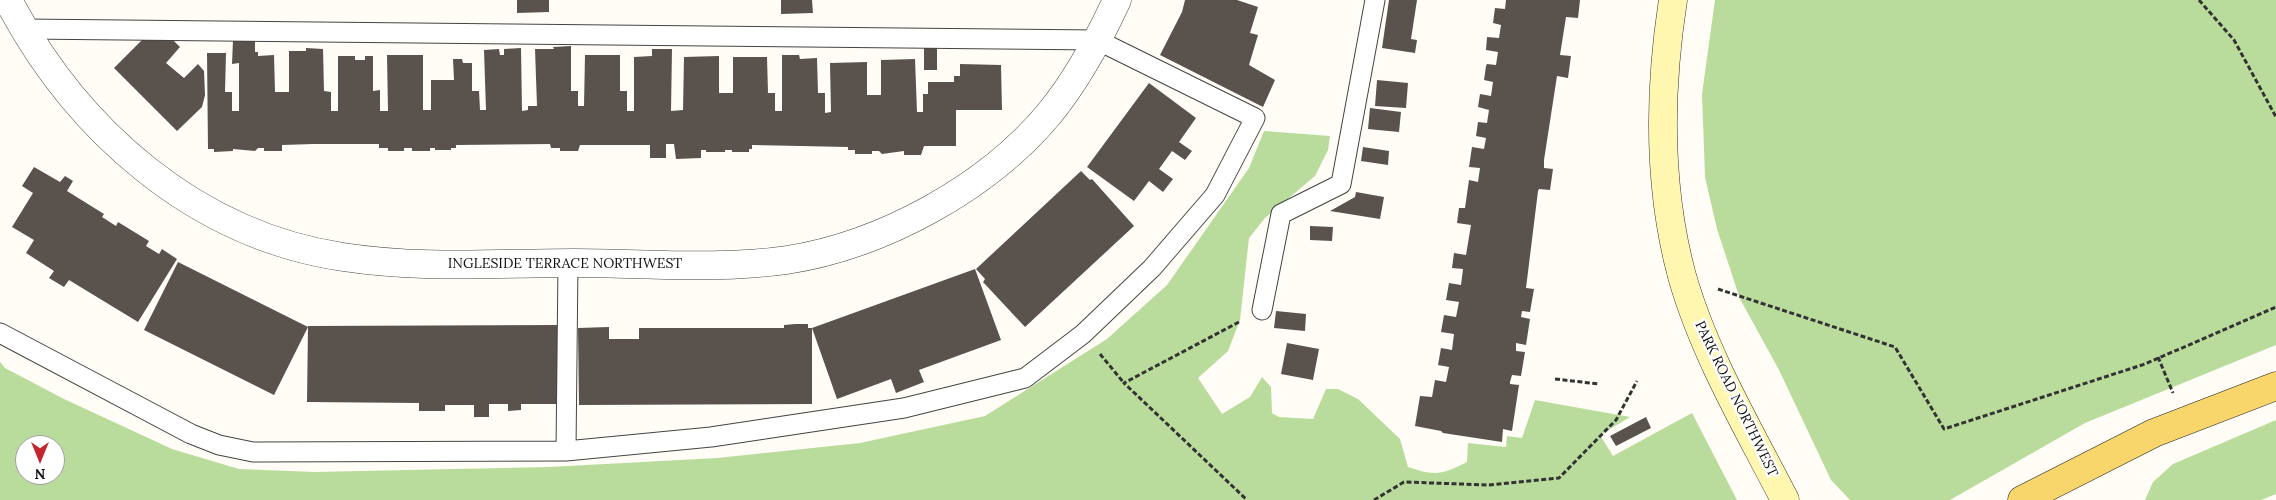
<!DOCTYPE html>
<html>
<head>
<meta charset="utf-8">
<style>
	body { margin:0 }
	#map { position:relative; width:2276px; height:500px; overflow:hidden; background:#fffdf5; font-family:Lora,serif }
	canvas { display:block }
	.north { position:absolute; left:15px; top:435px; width:50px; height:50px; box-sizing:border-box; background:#fff; border:1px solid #a0a0a0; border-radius:50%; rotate:180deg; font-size:14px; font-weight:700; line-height:20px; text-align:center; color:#111 }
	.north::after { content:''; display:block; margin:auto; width:18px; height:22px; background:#c4262e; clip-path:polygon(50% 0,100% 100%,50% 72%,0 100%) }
</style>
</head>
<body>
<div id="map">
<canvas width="2276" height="500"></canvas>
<div class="north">N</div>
</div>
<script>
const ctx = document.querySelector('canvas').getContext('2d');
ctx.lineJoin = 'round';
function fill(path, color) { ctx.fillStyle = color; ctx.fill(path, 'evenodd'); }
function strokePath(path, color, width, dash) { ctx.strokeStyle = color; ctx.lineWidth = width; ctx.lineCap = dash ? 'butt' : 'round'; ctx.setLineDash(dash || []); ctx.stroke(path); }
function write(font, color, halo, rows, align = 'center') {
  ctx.font = font + ' Lora,serif'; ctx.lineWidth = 5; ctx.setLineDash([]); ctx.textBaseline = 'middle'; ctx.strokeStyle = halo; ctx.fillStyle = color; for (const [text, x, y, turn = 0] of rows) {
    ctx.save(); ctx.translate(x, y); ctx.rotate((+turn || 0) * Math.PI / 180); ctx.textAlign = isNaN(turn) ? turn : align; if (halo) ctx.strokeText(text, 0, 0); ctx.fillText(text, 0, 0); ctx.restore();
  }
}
const forest = new Path2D(`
	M1715 0H2276V345L2085 423 1950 500H1850L1831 480 1779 370 1740 299 1717 229 1705 177 1702 94Z
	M1264 131 1330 136 1328 150 1315 176 1265 218 1249 238 1240 320 1228 351 1198 378 1222 414 1250 397 1262 377 1271 387 1272 413 1279 417 1313 419 1326 389H1338L1358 399 1400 439 1408 467C1434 476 1442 475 1467 462L1468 443 1506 447 1507 436 1522 438 1535 400 1630 417 1600 435 1613 456 1692 413 1737 500H0V362L5 368 64 399 172 449 239 469 314 472 549 467 717 458 860 443 985 416 1107 339 1167 285 1249 168ZM25 445H55V475H25Z
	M2276 420V494L2261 500H2145L2153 482 2173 464Z`);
const building = new Path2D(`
	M517 0H549V12L517 13Z
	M781 0H812L813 13 781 14Z
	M1185 0H1237L1258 7 1250 33 1258 35 1249 65 1275 80 1263 107 1160 55 1182 12Z
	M1389 0H1417L1411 39 1417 40 1415 53 1382 48Z
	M1506 0H1580L1578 18 1566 17 1560 55 1571 56 1568 78 1557 76 1544 160V168L1553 169 1550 190 1539 189 1538 191 1526 288 1534 289 1530 312 1522 311 1521 317 1530 319 1526 345 1516 343V351L1525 352 1521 376 1512 375 1510 382V384L1519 385 1512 431 1503 429 1502 442 1443 433 1441 431 1415 426 1420 396 1432 397 1435 380 1446 382 1449 367 1438 365 1441 348 1452 350 1454 334 1441 332 1444 315 1456 317 1459 302 1446 300 1449 283 1461 285 1463 269 1452 268 1454 253 1466 255 1471 225 1457 223 1459 208H1465L1469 180 1478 182 1480 168 1469 167 1472 147 1484 149 1486 138 1476 136 1478 122 1487 123 1489 110 1478 107 1480 94 1491 96 1493 82 1484 80 1486 66 1487 64 1496 65 1498 52 1486 50 1487 37 1499 38 1501 25 1493 23 1495 8 1505 9Z
	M144 38H171L180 47 166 63 184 78 198 64 204 71 205 95 202 107 177 131 114 68Z
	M233 40H255V52H258V56L274 55 275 92H289V51H306V48L323 49 324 91 331 92V111H338V56H355V60H365V56H373V91L380 90V111H388L387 55H423V110H431V80H454L453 59H462L463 63H472V91H479L480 110H486L484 50 499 49 500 55H504V49L521 48 522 111 528 110V106H537L535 49H554L553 47 571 46V91H578V106H584L585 55H620V91H627V111H634V57L652 56V49H672L671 111 683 110 684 57 719 56V93H733V57H767L768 93H775V111H782V55H799L800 59 817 58 818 93H825V113L831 112 830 63 867 62V95H881V60L915 59 917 112H923V94H928V82H954V76H960V64L1001 65 1002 110H956V146H924L921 155H904V151L882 154 879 151H872V154H855V150H848V147L752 145V149H749V152H732V150H725V152H706V150H701V158L676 159 674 144H666V158H650V145H580L578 151H560V148H551L550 144 456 145V148H451V150H435V148H430V151H412V148H404V151H388V148H379V144H313L282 145V151H264V148H258L255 151 233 149V151L214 152V149H208L207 53H226L225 92H232V111H239V63L232 64Z
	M924 44H937V70H924Z
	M1377 80 1408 83 1406 108 1375 106Z
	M1149 83 1196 118 1179 142 1192 151 1185 160 1172 151 1159 169 1173 179 1163 192 1149 181 1134 201 1087 167Z
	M1370 108 1401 112 1399 132 1368 129Z
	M1363 147 1389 151 1388 165 1361 161Z
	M34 167 60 182 65 176 73 181 67 191 104 214 102 217 116 226 118 222 149 241 146 246 159 254 162 249 177 259 138 322 69 280 64 287 49 278 54 271 26 253 34 240 12 227 33 193 22 186Z
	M1081 171 1090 180 1092 179 1134 226 1025 327 983 282 985 279 976 269Z
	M1356 192 1384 197 1380 219 1330 211 1355 197Z
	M1310 226 1333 227 1332 241 1310 240Z
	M178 262 308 327 274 395 144 330Z
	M975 269 1001 340 919 370 924 382 896 393 891 379 837 399 812 328V404L579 405 578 328 609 327V339H639V328H784V325L795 324H808V328H812Z
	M1276 311 1306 314 1305 331 1274 328Z
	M557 325V404H521V410L508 411V404H489V417H474V405H445V411H419V403L307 402 308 326Z
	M1287 343 1319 349 1313 380 1281 374Z
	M1646 417 1651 428 1616 446 1610 436Z`);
const path = new Path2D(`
	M2199 0 2234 40 2276 117
	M1718 289 1895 347 1944 429 2145 364 2276 307
	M1239 322 1124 383 1247 500
	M1100 354 1124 383
	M2158 357 2173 393
	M1555 379 1599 384
	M1374 500 1404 482 1489 485 1559 478 1616 420 1637 381`);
const lane = new Path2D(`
	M1262 310 1281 214 1341 184 1375 0
	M0 333 191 434 219 445 253 452 566 451 711 437 904 408 1025 378 1083 334 1152 268 1215 195 1255 118 1097 40 25 29
	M566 451 568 263`);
const street = new Path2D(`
	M8 0C76 130 195 235 343 257 420 269 498 263 575 263 645 263 718 270 787 260 883 245 987 188 1049 114 1077 80 1099 39 1117 0`);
const secondary = new Path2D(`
	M1673 0C1659 90 1658 187 1682 276 1704 354 1748 428 1785 500`);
const primary = new Path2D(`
	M2022 500 2154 433 2276 386`);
const streetNames = [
	["INGLESIDE TERRACE NORTHWEST",565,264],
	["PARK ROAD NORTHWEST",1736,399,64]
];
fill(forest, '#b9dc9c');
fill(building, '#5a524d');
strokePath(lane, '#444', 21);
strokePath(street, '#444', 29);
strokePath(secondary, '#333', 29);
strokePath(primary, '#222', 29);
strokePath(path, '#333', 3, [5, 2.5]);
strokePath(lane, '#fff', 19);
strokePath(street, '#fff', 28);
strokePath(secondary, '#fff6b0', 28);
strokePath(primary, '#f9d66b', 28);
write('14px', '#111', '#fff', streetNames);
</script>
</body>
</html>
